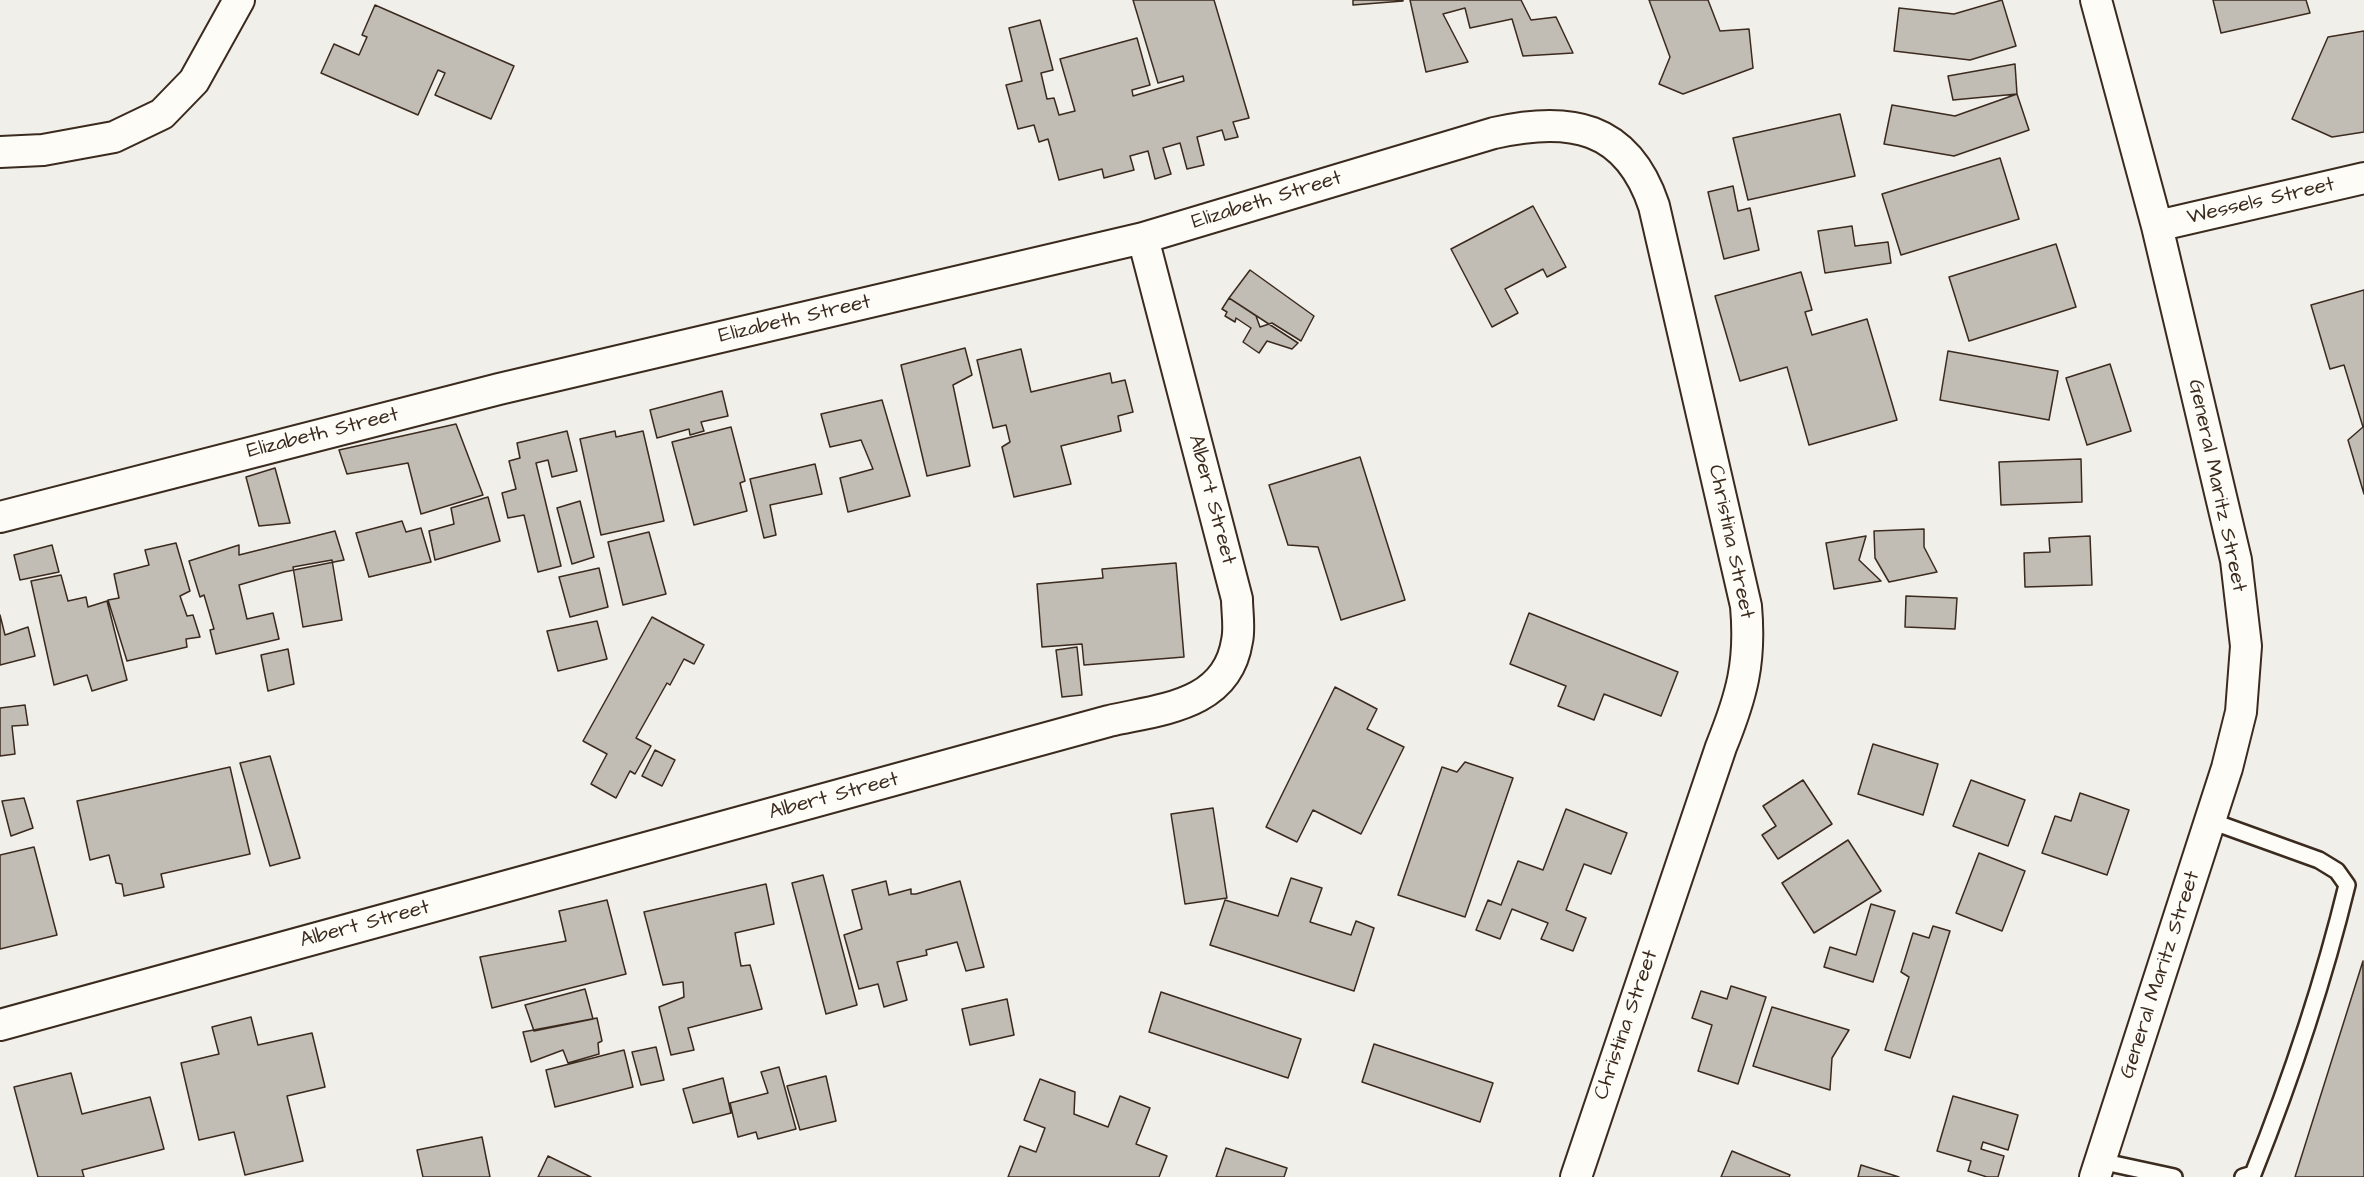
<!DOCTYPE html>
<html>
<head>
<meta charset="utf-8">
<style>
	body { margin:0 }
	canvas { display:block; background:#f1efea }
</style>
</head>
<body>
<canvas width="2364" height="1177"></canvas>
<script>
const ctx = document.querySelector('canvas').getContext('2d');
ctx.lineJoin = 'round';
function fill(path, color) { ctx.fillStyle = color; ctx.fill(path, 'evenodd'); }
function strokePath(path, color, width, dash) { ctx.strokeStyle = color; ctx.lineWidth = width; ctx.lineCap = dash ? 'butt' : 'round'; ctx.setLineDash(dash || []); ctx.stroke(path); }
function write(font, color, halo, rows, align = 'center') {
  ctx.font = font + ' "Architects Daughter",sans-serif'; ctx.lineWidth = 5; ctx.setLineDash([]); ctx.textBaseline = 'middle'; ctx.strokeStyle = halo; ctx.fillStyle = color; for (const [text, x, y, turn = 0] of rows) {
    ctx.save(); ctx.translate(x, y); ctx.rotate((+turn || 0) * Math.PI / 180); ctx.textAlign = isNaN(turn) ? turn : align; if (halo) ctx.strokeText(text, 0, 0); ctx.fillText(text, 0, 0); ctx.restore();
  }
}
const building = new Path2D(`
	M1133 0H1214L1249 118 1233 122 1238 137 1225 140 1222 130 1197 137 1204 165 1187 169 1180 143 1163 148 1171 174 1155 179 1148 151 1130 156 1134 170 1104 178 1102 169 1059 180 1048 139 1039 142 1034 125 1018 129 1006 85 1022 81 1009 28 1040 20 1053 70 1041 73 1047 99 1054 98 1059 115 1075 111 1060 59 1137 38 1150 85 1132 90 1133 96 1184 81 1183 76 1158 83Z
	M1353 0H1403V1L1353 5Z
	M1410 0H1521L1531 20 1556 17 1573 53 1523 56 1512 19 1470 28 1465 8 1443 14 1468 62 1426 72Z
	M1649 0H1708L1720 31 1749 29 1753 68 1683 94 1659 84 1670 57Z
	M2002 0 2016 46 1970 60 1894 51 1899 8 1954 14Z
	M2213 0H2306L2310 13 2221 33Z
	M375 5 514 66 491 119 435 95 445 73 438 70 418 115 321 73 334 44 359 55 367 37 362 35Z
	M2364 31V132L2332 137 2292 119 2328 37Z
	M2015 64 2017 94 1953 100 1948 76Z
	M2017 94 2029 130 1954 156 1884 144 1892 105 1955 116Z
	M1840 114 1855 176 1748 200 1733 138Z
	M2000 158 2019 219 1901 255 1882 194Z
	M1733 186 1738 211 1750 208 1759 250 1724 259 1708 192Z
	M1533 206 1566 267 1547 277 1543 269 1505 289 1518 313 1492 327 1451 249Z
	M1852 226 1855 246 1888 242 1891 263 1825 273 1818 231Z
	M2056 244 2076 307 1969 341 1949 277Z
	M1250 270 1314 316 1301 341 1272 323 1260 327 1256 316 1229 298Z
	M1801 272 1812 310 1805 312 1812 335 1867 319 1897 420 1809 445 1787 367 1740 381 1715 296Z
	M2364 290V494L2348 440 2363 427 2344 365 2330 369 2311 305Z
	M1229 298 1298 343 1292 349 1267 341 1259 353 1243 342 1251 328 1236 318 1235 322 1225 316 1227 312 1222 309Z
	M965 348 972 375 953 385 970 466 927 476 901 365Z
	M1021 349 1031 392 1110 373 1112 383 1125 380 1133 412 1118 416 1121 431 1061 446 1071 484 1014 497 1002 447 1010 442 1006 425 993 428 977 360Z
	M1948 351 2058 371 2049 420 1940 400Z
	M2110 364 2131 431 2087 445 2066 378Z
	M722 391 728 416 701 422 704 431 690 435 689 429 657 438 650 410Z
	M882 400 910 496 848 512 840 478 873 469 861 440 830 447 821 414Z
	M456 424 483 495 421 514 408 463 347 474 339 450Z
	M731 427 745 481 740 483 747 511 694 525 672 442Z
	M567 431 577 471 552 477 548 460 536 463 561 566 538 572 524 515 508 518 502 493 516 489 509 461 520 458 517 443Z
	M615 431 616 437 643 431 664 521 601 535 580 439Z
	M1360 457 1405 600 1341 620 1318 547 1288 545 1269 485Z
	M2081 459 2082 502 2001 505 1999 462Z
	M815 464 822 494 770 505 776 535 764 538 750 479Z
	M275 468 290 523 259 526 246 477Z
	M488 497 500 541 435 560 429 531 454 524 451 508Z
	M580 501 594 557 572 564 557 508Z
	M402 521 406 532 421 528 431 562 369 577 356 533Z
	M1924 529V547L1937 572 1889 582 1875 558 1874 531Z
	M335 531 344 560 284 572 239 585 247 619 273 613 279 639 216 654 210 630 214 629 204 595 200 597 189 561 239 545V555Z
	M649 532 666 594 623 605 608 542Z
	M1866 536 1859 560 1881 581 1834 589 1826 543Z
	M2090 536 2092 585 2025 587 2024 553 2050 552 2049 538Z
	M176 543 190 591 180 596 187 616 193 615 200 637 186 639 187 647 127 661 108 600 119 598 114 574 149 565 145 550Z
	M52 545 59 572 20 580 14 555Z
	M332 560 342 620 303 627 293 567Z
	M1176 563 1184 657 1084 665 1082 644 1042 647 1037 584 1103 578 1102 569Z
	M599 568 608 607 570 617 559 577Z
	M61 575 68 601 86 597 88 607 107 601 127 680 92 691 87 675 54 685 31 581Z
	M1906 596 1957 598 1955 629 1905 627Z
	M1529 613 1678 672 1661 716 1604 694 1594 720 1558 706 1566 686 1510 664Z
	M0 615 5 635 28 627 35 656 0 665Z
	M652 617 704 645 694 664 684 659 670 685 667 683 636 738 651 746 635 774 630 771 616 798 591 784 607 754 583 741Z
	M597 621 607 659 558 671 547 631Z
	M1077 647 1082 695 1062 697 1056 650Z
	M288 649 294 684 268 691 261 655Z
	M1335 687 1377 709 1367 729 1404 747 1361 834 1313 810 1297 842 1266 827Z
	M25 705 28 725 12 726 15 754 0 756V708Z
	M1873 744 1938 764 1923 815 1858 794Z
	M655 750 675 760 662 786 642 776Z
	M270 756 300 858 270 866 240 763Z
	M1465 762 1513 778 1465 917 1398 895 1442 767 1457 772Z
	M230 767 250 854 161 874 164 887 124 896 122 884 116 883 109 855 90 860 77 801Z
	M1803 780 1832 824 1778 859 1762 835 1776 826 1763 806Z
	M1971 780 2025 800 2008 846 1953 826Z
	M2080 793 2129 810 2107 875 2042 853 2055 816 2071 821Z
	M24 798 33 828 11 836 2 801Z
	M1213 808 1227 898 1185 904 1171 814Z
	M1566 809 1627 833 1611 874 1584 864 1566 910 1586 918 1573 951 1541 939 1548 923 1512 909 1500 939 1476 930 1488 900 1501 905 1518 861 1543 870Z
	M1848 840 1881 891 1814 933 1782 883Z
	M34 847 57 935 0 949V855Z
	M1979 853 2025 871 2002 931 1956 913Z
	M823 875 857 1005 826 1014 792 883Z
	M1291 878 1322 888 1310 922 1351 935 1356 921 1374 928 1354 991 1210 945 1225 900 1278 916Z
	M886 881 889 895 911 889V894H916L960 881 984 967 966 971 957 942 926 950 927 955 897 962 907 1000 884 1007 878 984 859 989 844 935 862 929 852 890Z
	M766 884 774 924 735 933 741 966 750 965 762 1009 688 1028 694 1050 671 1055 659 1007 684 997 683 982 663 985 644 912Z
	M607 900 626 974 492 1008 480 957 566 941 559 911Z
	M1871 904 1895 911 1873 982 1824 967 1830 947 1856 955Z
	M1933 926 1950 931 1910 1058 1885 1050 1909 977 1901 972 1913 933 1929 938Z
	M2363 961 2364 1177H2295Z
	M1731 986 1766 997 1738 1084 1698 1071 1712 1025 1692 1018 1701 991 1727 999Z
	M585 989 593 1019 534 1031 525 1005Z
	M1161 992 1301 1039 1288 1078 1149 1032Z
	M1007 999 1014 1035 970 1045 962 1009Z
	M1772 1007 1849 1030 1832 1058 1830 1090 1753 1066Z
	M251 1017 258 1045 312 1033 325 1087 287 1096 303 1161 245 1175 234 1132 199 1140 181 1063 219 1054 212 1027Z
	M597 1018 602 1041 598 1043 599 1054 568 1063 563 1050 531 1062 523 1032Z
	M1374 1044 1493 1083 1480 1122 1362 1082Z
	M656 1047 664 1080 641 1085 632 1052Z
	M624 1050 633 1087 555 1107 546 1070Z
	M779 1067 796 1129 758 1139 756 1132 738 1137 730 1103 768 1093 761 1072Z
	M71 1073 82 1114 150 1097 164 1149 82 1170 84 1177H38L14 1087Z
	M826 1076 836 1121 800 1130 787 1086Z
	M723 1078 731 1113 693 1123 683 1089Z
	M1040 1079 1075 1092 1074 1114 1108 1127 1120 1096 1150 1108 1136 1144 1167 1156 1159 1177H1008L1020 1146 1036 1152 1045 1128 1024 1120Z
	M1953 1096 2018 1115 2008 1150 1983 1142 1981 1149 2004 1156 1998 1177H1987L1968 1171 1971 1161 1937 1151Z
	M482 1137 490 1177H423L417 1150Z
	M1226 1148 1287 1168 1284 1177H1216Z
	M1732 1151 1790 1175 1789 1177H1721Z
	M548 1156 591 1177H538Z
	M1861 1165 1899 1177H1858Z`);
const lane = new Path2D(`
	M2211 821 2319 860 2337 871 2347 885C2323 984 2291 1079 2253 1174L2243 1177
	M2100 1161 2174 1177`);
const street = new Path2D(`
	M0 152 43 150 114 137 162 114 194 81 239 0
	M2157 226 2364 178
	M0 517 499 389 1143 238 1494 133C1569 116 1627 125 1654 206L1746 606C1751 662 1742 695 1721 747L1576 1177
	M0 1025 1109 721C1161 709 1227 706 1237 641 1240 628 1237 612 1237 599L1143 238
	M2095 1177 2227 768 2241 712 2246 646 2236 560 2157 226 2096 0`);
const streetNames = [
	["Elizabeth Street",1267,201,-17],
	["Wessels Street",2261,202,-13],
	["Elizabeth Street",795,320,-13],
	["Elizabeth Street",323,434,-14],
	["General Maritz Street",2216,486,78],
	["Albert Street",1211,500,75],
	["Christina Street",1730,542,78],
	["Albert Street",834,797,-15],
	["Albert Street",365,925,-15],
	["General Maritz Street",2161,975,-72],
	["Christina Street",1627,1025,-71]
];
fill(building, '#c1bcb4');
strokePath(building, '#3b2a1e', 1.5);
strokePath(lane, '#3b2a1e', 20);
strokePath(street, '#3b2a1e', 34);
strokePath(lane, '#fdfcf7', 15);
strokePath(street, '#fdfcf7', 30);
write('21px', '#3b2a1e', '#fdfcf7', streetNames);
</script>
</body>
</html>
